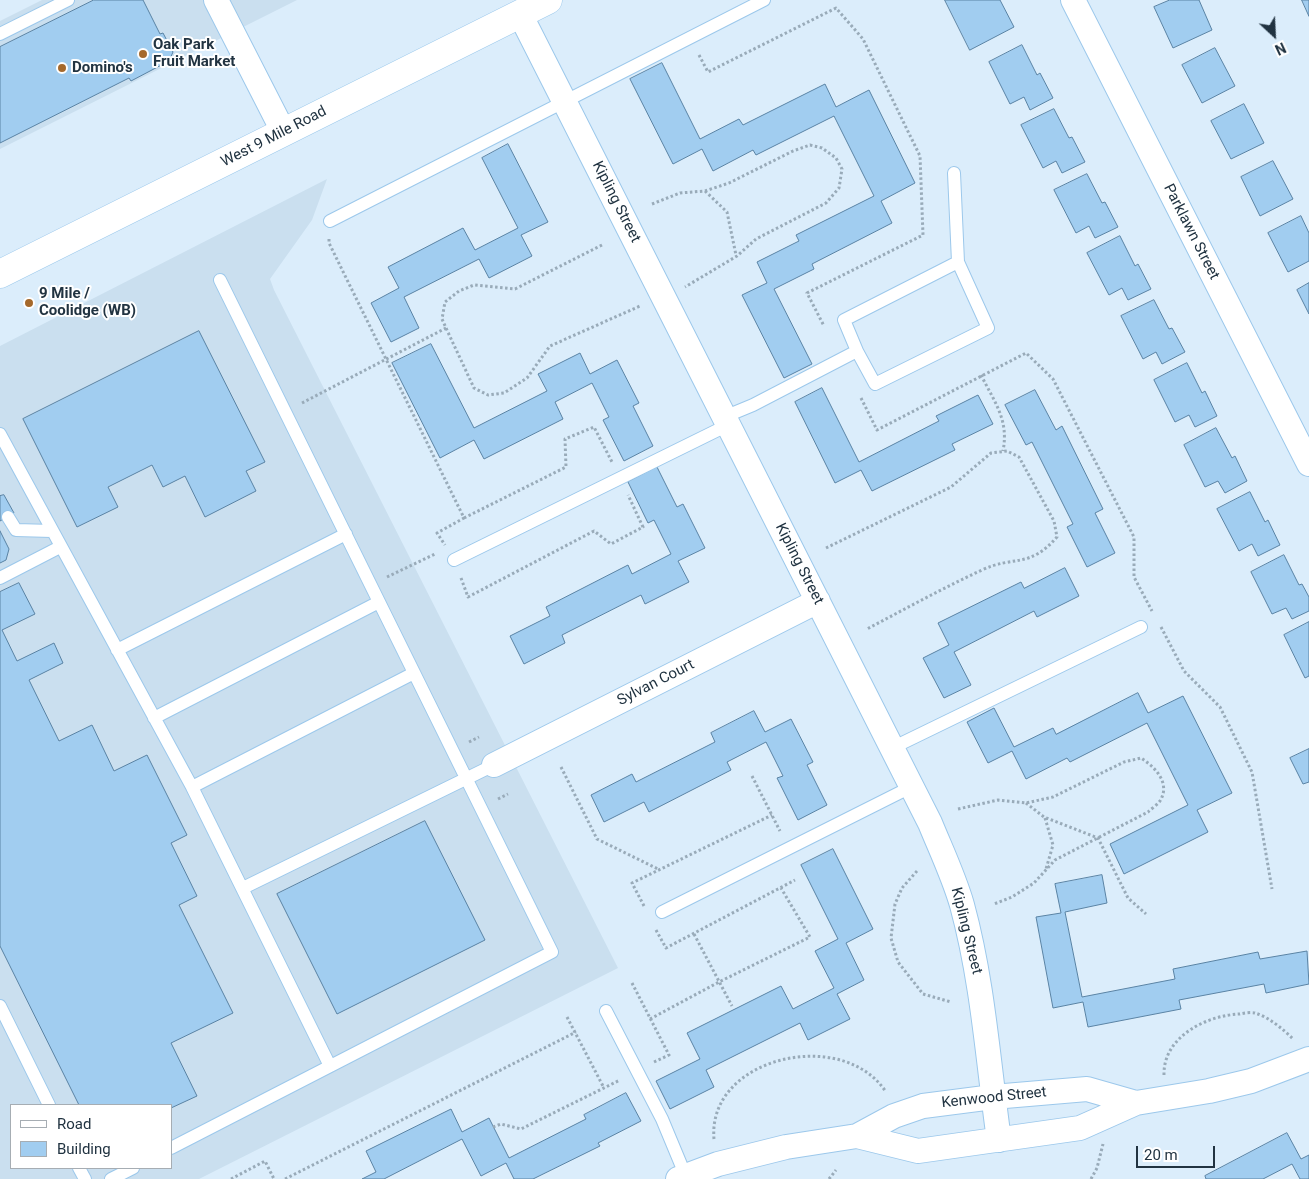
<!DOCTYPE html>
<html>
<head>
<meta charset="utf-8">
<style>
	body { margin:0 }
	#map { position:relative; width:1309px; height:1179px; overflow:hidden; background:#dbedfb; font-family:Roboto,sans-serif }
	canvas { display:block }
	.legend { position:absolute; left:10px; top:1104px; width:162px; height:65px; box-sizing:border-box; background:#fff; border:1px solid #a6adb3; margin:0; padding:6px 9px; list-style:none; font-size:15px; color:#213341 }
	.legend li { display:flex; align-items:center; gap:10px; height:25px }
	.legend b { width:25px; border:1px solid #a6adb3 }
	.north { position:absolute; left:1249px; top:10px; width:50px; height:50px; -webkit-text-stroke:4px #fff; paint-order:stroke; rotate:155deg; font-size:14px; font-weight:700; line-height:20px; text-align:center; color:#213341 }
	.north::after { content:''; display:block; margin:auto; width:18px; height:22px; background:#213341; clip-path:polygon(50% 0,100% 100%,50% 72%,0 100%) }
	.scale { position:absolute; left:1136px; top:1146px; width:79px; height:22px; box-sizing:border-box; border:2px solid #213341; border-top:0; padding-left:6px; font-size:15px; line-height:18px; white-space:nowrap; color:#213341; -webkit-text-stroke:4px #fff; paint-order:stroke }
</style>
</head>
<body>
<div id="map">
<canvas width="1309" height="1179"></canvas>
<ul class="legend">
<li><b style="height:6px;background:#fff"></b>Road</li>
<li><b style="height:14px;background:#a1cdf0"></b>Building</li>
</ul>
<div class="north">N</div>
<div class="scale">20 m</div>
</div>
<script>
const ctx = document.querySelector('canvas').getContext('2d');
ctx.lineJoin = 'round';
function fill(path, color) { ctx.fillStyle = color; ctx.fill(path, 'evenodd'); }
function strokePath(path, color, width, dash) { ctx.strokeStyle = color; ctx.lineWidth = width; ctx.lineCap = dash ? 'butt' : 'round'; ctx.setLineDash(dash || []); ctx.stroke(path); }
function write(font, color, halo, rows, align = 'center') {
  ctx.font = font + ' Roboto,sans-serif'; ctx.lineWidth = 4; ctx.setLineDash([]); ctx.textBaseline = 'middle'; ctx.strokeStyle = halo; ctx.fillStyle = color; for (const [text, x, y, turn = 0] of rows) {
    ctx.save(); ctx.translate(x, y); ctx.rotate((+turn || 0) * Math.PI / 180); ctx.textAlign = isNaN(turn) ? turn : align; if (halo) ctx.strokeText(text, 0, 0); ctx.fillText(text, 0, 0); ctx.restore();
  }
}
const built = new Path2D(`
	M42 0H297L0 149V21Z
	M327 179 312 220 270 279 274 290 618 968 199 1179H0V346ZM11 1105H171V1168H11Z`);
const building = new Path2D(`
	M94 0H143L160 34 163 33 173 52 169 61 131 81 129 78 0 143V47Z
	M945 0H1000L1014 27 970 50Z
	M1170 0H1199L1212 30 1173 48 1154 7Z
	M1302 0H1309V16Z
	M1022 45 1037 75 1040 73 1053 98 1030 110 1024 97 1010 104 989 62Z
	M1215 48 1235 86 1202 103 1182 65Z
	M662 63 700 139 739 119 743 125 825 84 836 107 869 90 915 183 881 201 892 223 812 264 814 269 774 289 812 364 784 378 742 295 767 283 757 262 799 241 796 235 874 196 834 116 756 155 753 150 713 171 702 149 673 164 630 79Z
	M1244 104 1264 143 1231 159 1211 121Z
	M1054 109 1069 138 1072 137 1085 162 1062 173 1056 161 1043 168 1021 125Z
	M508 144 548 222 521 235 532 256 489 278 479 259 404 297 419 328 391 342 371 303 399 288 388 267 463 228 475 250 518 228 482 158Z
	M1273 161 1293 199 1260 216 1241 177Z
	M1087 174 1102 203 1105 202 1118 227 1095 238 1089 226 1076 233 1054 190Z
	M1301 216 1309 233V261L1288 272 1268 233Z
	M1120 236 1135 266 1138 264 1151 289 1128 300 1122 288 1109 295 1087 253Z
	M1309 283V314L1297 290Z
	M1154 300 1169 329 1172 328 1185 352 1162 364 1156 352 1143 359 1121 316Z
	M199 331 265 462 246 471 256 491 205 517 185 476 163 487 152 465 108 487 118 507 77 527 23 419Z
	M431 344 474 428 547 391 538 374 580 353 590 374 617 360 639 403 633 406 653 446 624 461 603 420 609 417 592 383 555 402 563 419 484 459 474 440 440 458 392 363Z
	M1187 363 1202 393 1205 391 1217 416 1195 427 1189 415 1175 422 1154 380Z
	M822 388 859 462 939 421 936 416 978 395 993 424 952 444 955 450 872 491 861 470 835 483 795 402Z
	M1035 390 1056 430 1062 426 1103 509 1095 513 1115 553 1087 567 1067 527 1073 524 1032 442 1026 445 1005 405Z
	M1216 428 1232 458 1235 456 1247 481 1225 493 1218 481 1205 487 1184 445Z
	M657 467 677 507 683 504 705 548 678 561 689 582 645 604 641 595 562 635 565 643 524 664 510 636 550 616 546 607 628 565 632 574 671 554 654 520 648 523 628 482Z
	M1250 492 1265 522 1268 520 1280 545 1258 556 1252 544 1239 551 1217 509Z
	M4 495 14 513 0 521V496Z
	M0 531 9 549 6 560 0 563Z
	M1284 555 1299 585 1302 584 1309 597V611L1292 619 1286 608 1272 614 1251 572Z
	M1065 568 1079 596 1037 617 1034 611 954 652 971 685 944 698 923 658 949 645 938 623 1021 582 1024 588Z
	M19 583 35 614 2 630 17 661 54 643 63 663 29 680 59 741 92 725 114 771 147 755 187 835 171 843 197 896 179 905 233 1013 171 1043 197 1096 171 1108V1105H79L0 946V592Z
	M1309 622V676L1305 678 1284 635Z
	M1138 693 1148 713 1183 696 1232 793 1197 810 1208 832 1124 874 1110 844 1188 805 1147 723 1070 762 1067 758 1026 779 1012 751 988 763 967 722 994 708 1014 747 1053 728 1056 734Z
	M754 711 765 732 791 719 813 762 807 765 827 805 798 820 777 778 783 776 766 742 727 762 731 770 649 812 644 802 604 822 591 795 632 774 636 782 715 742 711 733Z
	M1309 749V782L1303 784 1290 758Z
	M425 821 485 940 337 1014 277 894Z
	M833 849 873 929 846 943 864 980 837 994 850 1019 808 1040 800 1023 706 1070 714 1087 670 1109 656 1081 700 1059 687 1033 781 986 793 1009 834 988 815 951 838 939 801 865Z
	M1102 875 1107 903 1065 912 1082 997 1175 979 1173 969 1258 952 1260 959 1307 951 1309 984 1266 993 1264 984 1179 1000 1181 1009 1088 1027 1083 1002 1053 1008 1036 917 1061 913 1055 884Z
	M626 1093 641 1121 598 1143 600 1146 533 1179H514L506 1163 481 1176 462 1139 384 1179H362L376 1172 366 1151 451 1109 462 1132 489 1118 509 1158 586 1119 584 1115Z
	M1287 1133 1301 1159 1309 1155V1179H1300L1292 1164 1263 1179H1206L1205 1176Z`);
const path = new Path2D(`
	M699 55 708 72 836 8 863 39 920 156 923 235 807 293 824 326
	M705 191 727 212 736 255
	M652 204 680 193 705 191 729 183 793 151 810 145 822 148 836 158 842 169 839 188 826 203 756 239 737 256 685 287
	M329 239V243L464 518 437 533 445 545
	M602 245 515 289 474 285 459 291 445 302 442 319 446 328 474 388 488 395 504 393 527 378 550 346 640 306
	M981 375C995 403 1009 420 1003 451
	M861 398 877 430 1026 353 1053 379 1134 537V577L1152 611
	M302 403 446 328
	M464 518 566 467 565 439 594 427 612 462
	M826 548 951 487 991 453 1007 451 1019 457 1054 521 1057 537C1029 569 1014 555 982 570 943 588 905 609 867 629
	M387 577 435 554
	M461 578 468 597 594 531 611 544 643 527 628 495
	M1161 627 1184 671 1220 707 1252 772 1272 889
	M469 742 479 737
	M561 767 597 839 658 869
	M752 776 780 831
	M498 799 508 794
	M1026 803 1044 817 1098 838 1128 898 1146 914
	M958 809 998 800 1026 803 1053 797 1124 762 1141 758C1155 767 1171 783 1160 801 1157 805 1151 809 1148 812L1055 860 1034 883 1012 897 994 904
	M1045 818 1053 845 1046 869
	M917 871 902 888 895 904 891 938 898 962 923 994 951 1002
	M644 906 632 883 772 815
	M656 930 666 948 795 880
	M694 934 732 1006
	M632 983 669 1055 654 1062
	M567 1017 604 1088
	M650 1019 719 982 810 937 781 888
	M1164 1075C1163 1036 1208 1015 1240 1014 1245 1013 1251 1012 1255 1013 1269 1017 1284 1030 1293 1039
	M493 1127 501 1124 521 1129 620 1080
	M714 1139C707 1057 843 1026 886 1092
	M231 1179 265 1161 274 1179
	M285 1179 576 1032
	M829 1179 836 1170
	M1091 1179 1097 1168 1103 1144`);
const service = new Path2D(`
	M0 34 68 0
	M330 221 764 0
	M857 351 875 384 988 328 958 262
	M724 417 753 405 857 351 844 320 958 262 954 173
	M0 434 192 787 330 1066
	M8 517 16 530 52 531
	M454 560 728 425
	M0 578 60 547
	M117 650 346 534
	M154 718 379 602
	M892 748 1141 627
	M192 787 414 673
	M243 888 494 765
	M662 912 911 787
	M0 1006 49 1105
	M606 1011 662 1119 687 1179
	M171 1148 552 952 220 280
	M79 1168 85 1179
	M111 1179 133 1168`);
const minor = new Path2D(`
	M216 0 284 133
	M1073 0 1309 464
	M520 14 930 823C941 850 954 877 962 905 983 982 988 1061 999 1140
	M494 765 818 601
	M857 1136 918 1151 1080 1128 1136 1103 1209 1091 1251 1081 1309 1059
	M678 1179 718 1164 786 1147 857 1136 894 1116 923 1106 993 1097 1087 1089 1136 1103`);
const secondary = new Path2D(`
	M0 274 548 0`);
const markers = [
	[143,54,5,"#a5692c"],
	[62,68,5,"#a5692c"],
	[29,303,5,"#a5692c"]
];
const poiNames = [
	["Oak Park",153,45],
	["Fruit Market",153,62],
	["Domino's",72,68],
	["9 Mile /",39,294],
	["Coolidge (WB)",39,311]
];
const streetNames = [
	["West 9 Mile Road",274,137,-27],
	["Kipling Street",616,202,63],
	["Parklawn Street",1191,232,63],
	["Kipling Street",799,564,63],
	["Sylvan Court",656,683,-27],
	["Kipling Street",966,931,76],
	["Kenwood Street",994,1098,-6]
];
fill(built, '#cadfef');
fill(building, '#a1cdf0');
strokePath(building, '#5a83a4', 1);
strokePath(service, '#9cc8eb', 14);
strokePath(minor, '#9cc8eb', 26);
strokePath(secondary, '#9cc8eb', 29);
strokePath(path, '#99abb9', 3, [2.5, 2.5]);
strokePath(service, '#fff', 12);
strokePath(minor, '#fff', 24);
strokePath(secondary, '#fff', 28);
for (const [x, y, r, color] of markers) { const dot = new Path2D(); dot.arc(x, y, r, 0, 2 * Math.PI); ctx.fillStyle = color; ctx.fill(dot); strokePath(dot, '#fff', 2); }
write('bold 15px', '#213341', '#fff', poiNames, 'left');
write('15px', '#213341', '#fff', streetNames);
</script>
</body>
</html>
